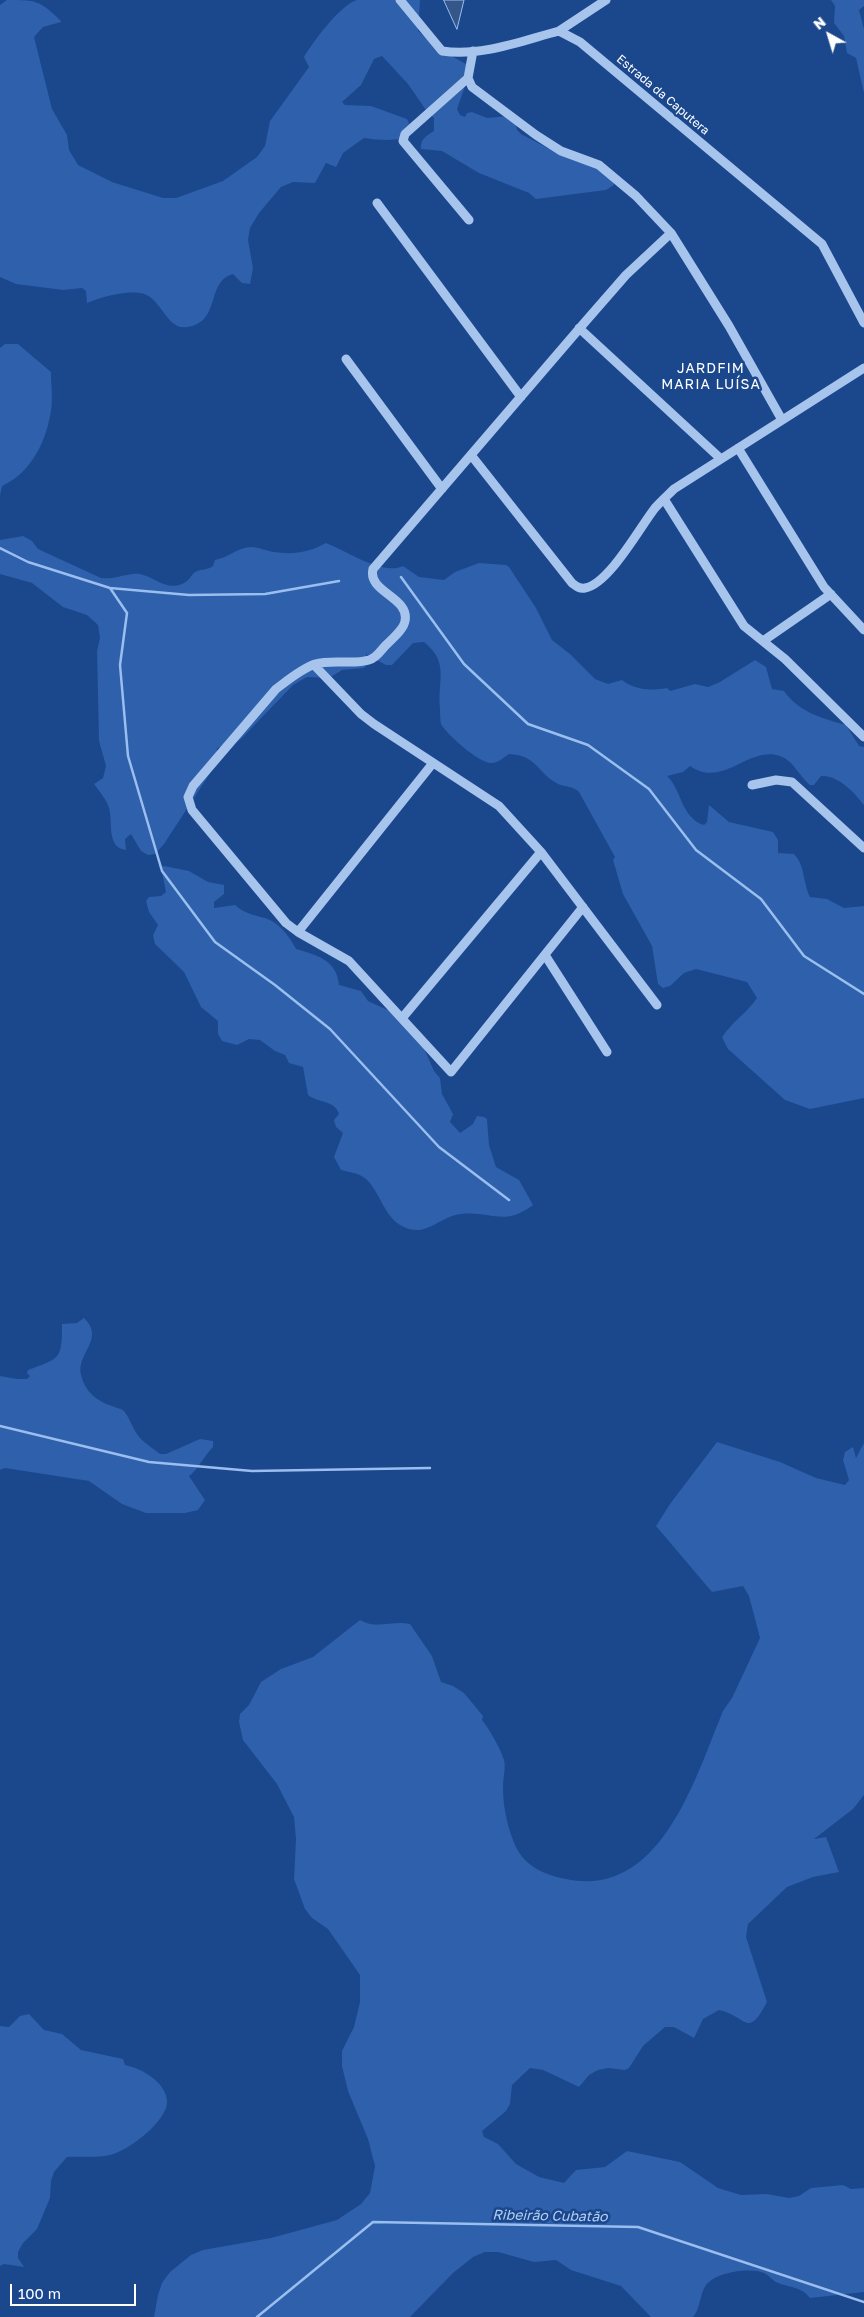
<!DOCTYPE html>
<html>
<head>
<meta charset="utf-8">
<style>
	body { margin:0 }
	#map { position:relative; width:864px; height:2317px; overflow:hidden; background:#1b478d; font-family:"Golos Text",sans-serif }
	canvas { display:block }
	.north { position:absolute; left:804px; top:10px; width:50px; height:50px; -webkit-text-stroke:4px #1b478d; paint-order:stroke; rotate:321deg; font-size:14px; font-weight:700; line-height:20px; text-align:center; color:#fff }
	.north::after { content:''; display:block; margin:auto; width:18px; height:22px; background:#fff; clip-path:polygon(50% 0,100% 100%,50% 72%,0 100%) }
	.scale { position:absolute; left:10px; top:2284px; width:126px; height:22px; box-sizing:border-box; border:2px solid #fff; border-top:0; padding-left:6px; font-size:15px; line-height:18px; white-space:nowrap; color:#fff; -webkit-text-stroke:4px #1b478d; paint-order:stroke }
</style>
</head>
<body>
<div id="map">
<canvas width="864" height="2317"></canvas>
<div class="north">N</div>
<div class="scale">100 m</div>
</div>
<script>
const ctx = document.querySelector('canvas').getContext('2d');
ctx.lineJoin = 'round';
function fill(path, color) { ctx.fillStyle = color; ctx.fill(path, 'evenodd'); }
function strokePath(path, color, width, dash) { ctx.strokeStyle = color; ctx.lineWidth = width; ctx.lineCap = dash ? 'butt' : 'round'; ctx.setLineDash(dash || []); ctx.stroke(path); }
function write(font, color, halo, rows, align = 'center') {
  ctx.font = font + ' "Golos Text",sans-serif'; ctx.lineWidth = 5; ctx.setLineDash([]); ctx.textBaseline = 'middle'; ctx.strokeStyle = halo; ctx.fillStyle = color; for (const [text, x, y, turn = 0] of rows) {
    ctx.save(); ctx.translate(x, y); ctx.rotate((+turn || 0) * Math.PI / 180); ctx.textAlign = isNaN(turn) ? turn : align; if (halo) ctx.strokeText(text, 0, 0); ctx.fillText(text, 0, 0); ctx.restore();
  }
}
const green = new Path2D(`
	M7 0C37 0 39 0 61 21V22L43 27 34 37 52 109 67 135 69 150 78 165 112 182 163 198H176L223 181 257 157 265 146 270 121 309 67 304 57C312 43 341 4 357 0 370 0 405 0 420 0L418 31 441 50 466 64 469 75 457 109 460 115 465 117 467 113 472 112 487 118 508 116 515 121 517 130 521 134 569 159 596 168 612 179 614 185 606 190 536 199 529 193 479 173 442 151 421 149C420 139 426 136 434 131V118L428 113 408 84 382 56 374 59 361 85 342 102 345 105 371 106 407 119 409 123 408 136C394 142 379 140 364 138L343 153 336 167 326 163 315 183 293 182 281 187 259 213 250 228 248 240 253 268 250 284 242 283 233 274C205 282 222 322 187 327 166 331 161 295 140 293 122 291 103 297 87 303L86 291 82 288 63 290 16 284 0 277V5Z
	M831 0H864V6L859 10 864 29V93L856 58 847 53 844 36 834 23 835 6Z
	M5 344H18L51 372C51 385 53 399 51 411 46 442 31 473 2 486L0 496V348Z
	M23 536 32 541 38 549 101 578C114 580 129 572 140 574 155 577 167 592 184 583 189 581 191 575 195 572 201 569 208 570 213 566L215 560C227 558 239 547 251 547 259 547 266 551 274 552 293 555 310 552 326 543 347 551 383 576 403 566L419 577 444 580 455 572 479 563 506 565 509 567 536 608 552 640 570 654 595 679 608 684 622 680C635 690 650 691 667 688L670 691 695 684 708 687 720 682 755 660 766 667 772 689 784 691C800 713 822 718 846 725L859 746 864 747V805C854 792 838 775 821 776L814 785H810C799 776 793 760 780 756 749 745 723 789 690 766L683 772 667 776C682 790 681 818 704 825L707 822 709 805 729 822 773 832 778 840V853L794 854C805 865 803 883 810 897L827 899 844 908 864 906V1098L810 1109 785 1100 728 1049 722 1037C732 1022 747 1013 757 998L747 982 696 969 684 973 670 986 663 988 658 984 652 946 623 894 613 860 615 857 579 792C573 786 565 787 558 784 537 773 537 755 509 754 504 757 498 763 492 763 480 764 447 735 441 724 440 720 440 713 440 709 437 680 450 663 424 642L413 643 392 665H386L366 654 367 663 364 668 342 670 329 678 307 677 293 685 241 739 231 746 217 748 216 764 164 844 155 854 148 855 141 851 131 834 125 839 126 850C106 848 113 821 109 808 107 800 99 791 94 784L103 778 106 766 99 741 97 651 100 638 98 625 87 615 63 607 32 583 0 574V540Z
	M164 866 189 871 208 882 224 885V894L214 902V908L235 905C245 915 258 915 270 920 281 925 291 939 296 949 317 955 337 960 339 985L361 991 368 1001 396 1014 423 1046 434 1071 440 1078 442 1094 453 1114 450 1122 460 1133 473 1124 477 1116 484 1117 487 1119 489 1145 496 1167 519 1180 533 1205C504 1227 492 1211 461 1214 437 1217 426 1240 400 1225 383 1214 380 1192 366 1179 359 1173 349 1172 341 1170L334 1157 343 1133 336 1127 334 1120 339 1114C335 1100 318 1103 308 1095L303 1067 289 1063 285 1055 275 1051 260 1040 249 1039 237 1045 222 1041 218 1034V1021L201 1007 184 972 155 944 153 935 158 925 149 912 146 901 149 897 161 896 166 892 161 867Z
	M84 1318C106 1339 76 1353 81 1375 85 1392 97 1401 112 1406 115 1407 120 1409 123 1410 129 1416 132 1427 137 1434 142 1442 153 1448 160 1454H166L200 1439 213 1441V1447C205 1455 196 1472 189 1476L205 1500 198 1510 185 1513H146L122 1504 89 1481 5 1468 0 1470V1376L17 1379H27L30 1376 27 1373 28 1370C60 1358 62 1360 62 1324L77 1323Z
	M717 1442 780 1462 816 1478 845 1485 849 1480 843 1460 845 1452 853 1447 856 1458 864 1443V1795L853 1809 814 1839 826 1837 839 1872 813 1877 787 1887 748 1924 746 1937 767 2002C747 2040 747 2016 719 2010L703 2019 694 2038 674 2027H665L643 2046 629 2068 625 2070 608 2068 598 2070 589 2075 579 2087 543 2070 530 2068 512 2085 510 2104 506 2111 482 2131 484 2137 498 2144 516 2164 539 2177 564 2183 576 2170 605 2167 627 2151 680 2162 718 2188 741 2195 767 2194 789 2198 799 2196 811 2188 843 2185 851 2189 864 2188V2292L810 2298C801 2286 789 2288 776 2282 772 2280 769 2275 764 2273 750 2267 716 2272 706 2285 699 2295 701 2308 693 2317H651L621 2286 571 2270 556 2260 534 2262 498 2252H485L473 2257 453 2273 410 2317H154L158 2295 162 2283 170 2272 191 2255 203 2250 271 2238 337 2220 361 2204 370 2193 375 2166 368 2139 348 2091 342 2066V2051L354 2027 360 2002V1975L328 1929 312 1918 305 1909 294 1879 296 1839 294 1817 277 1784 243 1740 239 1722 240 1714 249 1705 261 1682 281 1669 313 1657 360 1620C377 1630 392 1620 410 1624L432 1656 441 1682 453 1686 464 1693 483 1716 482 1720C490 1730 500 1748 504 1760 506 1769 503 1777 503 1786 503 1807 507 1826 515 1845 525 1867 545 1875 566 1879 661 1899 695 1778 723 1711L732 1698 760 1638 749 1596 743 1586 712 1592 656 1526 670 1504Z
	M29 2014 44 2030 62 2034 81 2050 123 2059 125 2065C141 2068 166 2082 167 2101 168 2121 128 2151 110 2155 97 2158 81 2156 67 2157L54 2172 51 2181 50 2198 37 2229 23 2243 18 2252V2258L24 2267 4 2264 0 2266V2026L9 2027 20 2016Z`);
const water = new Path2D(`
	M444 0H464L457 29Z`);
const stream = new Path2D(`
	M0 548 28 562 110 588 189 595 265 594 339 581
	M401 577 464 664 528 724 588 745 649 789 696 850 761 899 804 956 864 994
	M110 588 127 613 120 665 128 756 162 871 215 942 275 985 330 1029 439 1147 509 1200
	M0 1426 149 1462 252 1471 430 1468
	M257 2317 373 2222 638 2227 864 2302`);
const minor = new Path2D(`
	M400 0 442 51C481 57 521 41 559 31L580 42 822 244 864 323
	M559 31 606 0
	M473 51 468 78 472 87 536 135 561 151 599 165 636 196 671 233 729 326 782 420
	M468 78 405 134 403 141 469 220
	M377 203 521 397
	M579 328 721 459
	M346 359 442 489
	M738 448 824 587 864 630
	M471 455 572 583C576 586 579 589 585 588 609 584 640 527 655 508 661 501 668 495 674 489L864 368
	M664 499 744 626 785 659 864 737
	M763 641 831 594
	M314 665 361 714 374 724 499 806 541 852 657 1005
	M752 785 776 780 792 782 864 848
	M583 907 451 1072 349 961 298 932 286 923 192 810 188 797 193 786 276 689C288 680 301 669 315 664 333 659 353 665 369 660 377 658 381 650 386 645 392 639 404 629 405 621 410 597 367 592 373 569L585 322 626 275 671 233
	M298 932 433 763
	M545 955 607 1052
	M403 1017 541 852`);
const streetNames = [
	["Estrada da Caputera",663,95,40]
];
const neighbourhoodNames = [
	["JARDFIM",711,369],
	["MARIA LUÍSA",711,385]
];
const waterNames = [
	["Ribeirão Cubatão",550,2216,1]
];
fill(green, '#2e60ab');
fill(water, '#355689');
strokePath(water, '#9abeef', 1);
strokePath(stream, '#9abeef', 2.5);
strokePath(minor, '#a7c4ed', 9);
write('12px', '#fff', '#1b478d', streetNames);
ctx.letterSpacing = '1px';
write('14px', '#fff', '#1b478d', neighbourhoodNames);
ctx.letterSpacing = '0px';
write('italic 14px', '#b3cef4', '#1b478d', waterNames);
</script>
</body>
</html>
